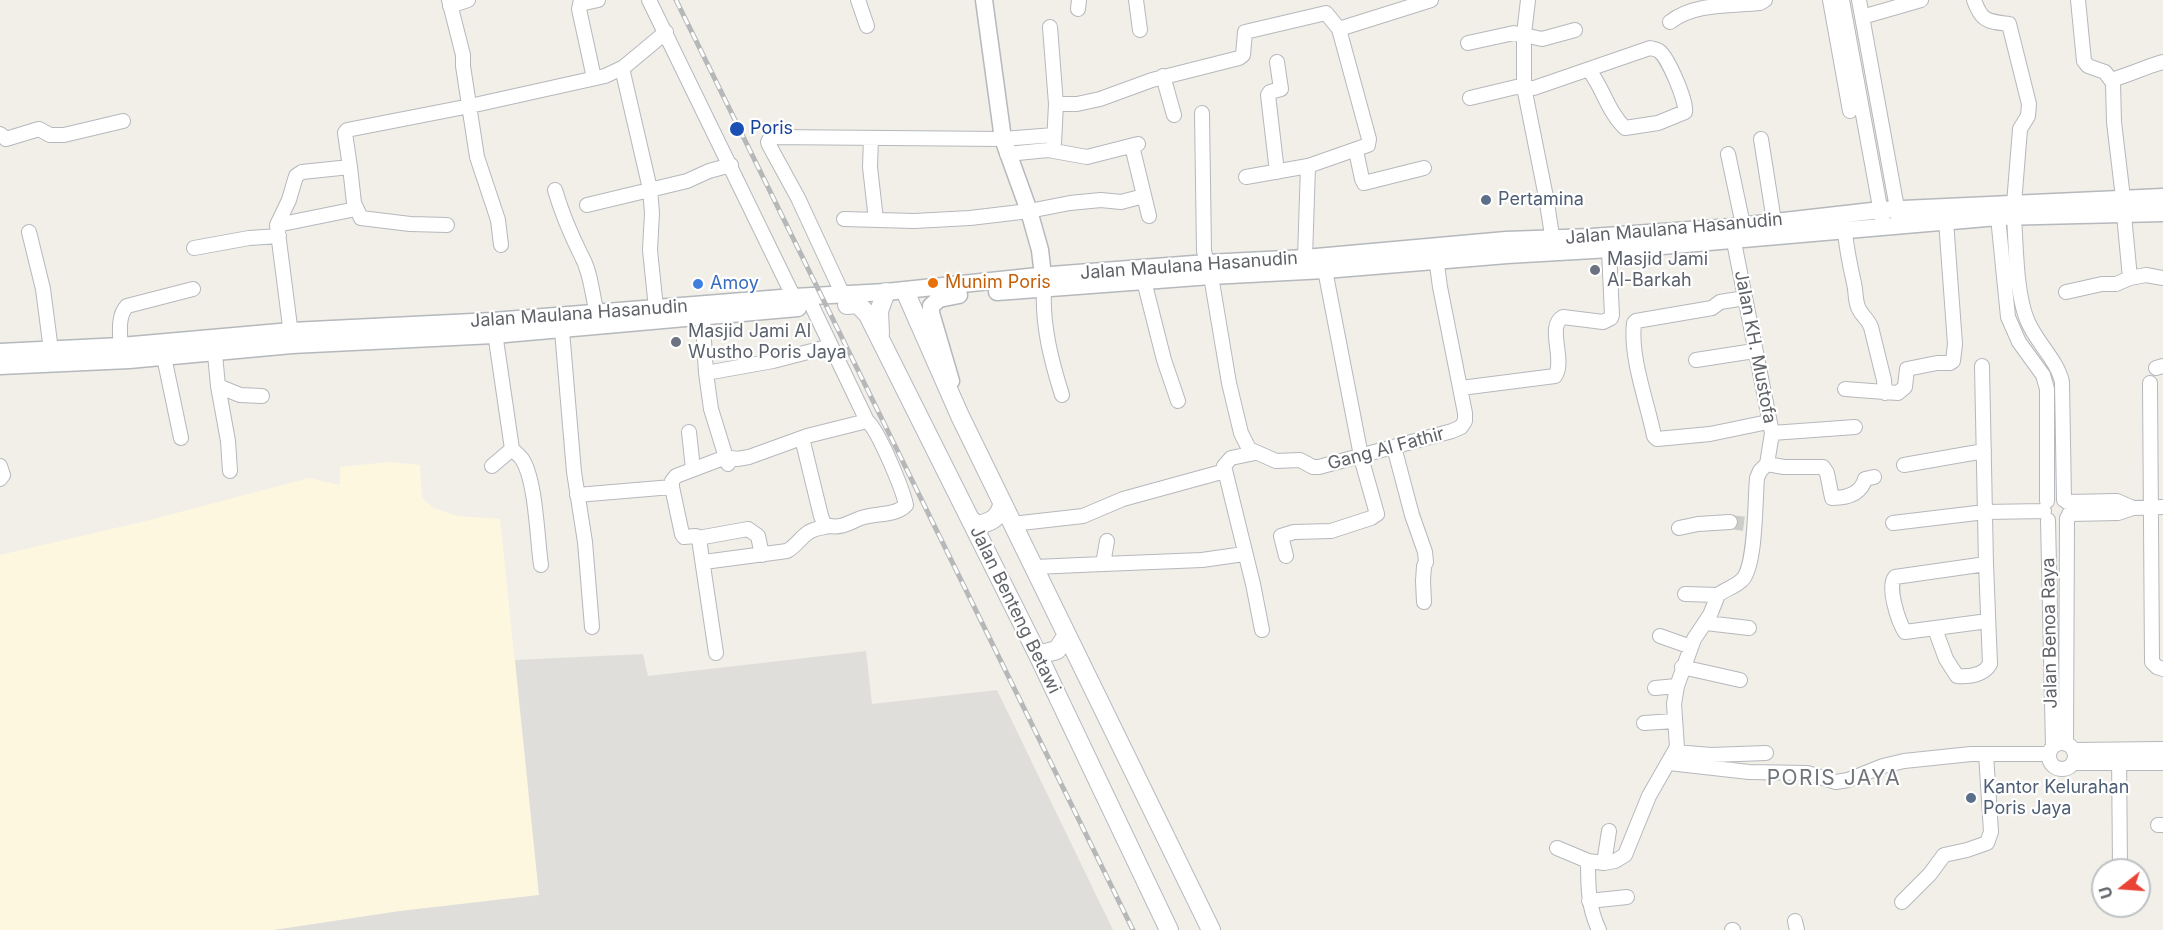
<!DOCTYPE html>
<html>
<head>
<meta charset="utf-8">
<style>
	body { margin:0 }
	#map { position:relative; width:2163px; height:930px; overflow:hidden; background:#f1efe8; font-family:Inter,sans-serif }
	canvas { display:block }
	.north { position:absolute; left:2091px; top:858px; width:60px; height:60px; box-sizing:border-box; background:#fff; border:2px solid #bfc1c3; border-radius:50%; rotate:253deg; font-size:16px; font-weight:700; line-height:24px; text-align:center; color:#5f6368 }
	.north::after { content:''; display:block; margin:auto; width:21px; height:27px; background:#ea4335; clip-path:polygon(50% 0,100% 100%,50% 72%,0 100%) }
</style>
</head>
<body>
<div id="map">
<canvas width="2163" height="930"></canvas>
<div class="north">U</div>
</div>
<script>
const ctx = document.querySelector('canvas').getContext('2d');
ctx.lineJoin = 'round';
function fill(path, color) { ctx.fillStyle = color; ctx.fill(path, 'evenodd'); }
function strokePath(path, color, width, dash) { ctx.strokeStyle = color; ctx.lineWidth = width; ctx.lineCap = dash ? 'butt' : 'round'; ctx.setLineDash(dash || []); ctx.stroke(path); }
function write(font, color, halo, rows, align = 'center') {
  ctx.font = font + ' Inter,sans-serif'; ctx.lineWidth = 4.5; ctx.setLineDash([]); ctx.textBaseline = 'middle'; ctx.strokeStyle = halo; ctx.fillStyle = color; for (const [text, x, y, turn = 0] of rows) {
    ctx.save(); ctx.translate(x, y); ctx.rotate((+turn || 0) * Math.PI / 180); ctx.textAlign = isNaN(turn) ? turn : align; if (halo) ctx.strokeText(text, 0, 0); ctx.fillText(text, 0, 0); ctx.restore();
  }
}
const commercial = new Path2D(`
	M389 462 420 465 422 498 434 508 457 516 500 519 539 895 400 911 274 930H0V555L150 520 309 478 340 485V467Z`);
const industrial = new Path2D(`
	M866 651 872 704 997 690 1113 930H274L400 911 539 895 515 660 643 654 648 676Z`);
const minorTunnel = new Path2D(`
	M1730 522 1753 525`);
const minor = new Path2D(`
	M449 0 463 55V66L477 157 498 220 501 245
	M581 0 579 9 594 78
	M649 0 798 306
	M858 0 867 26
	M1136 0 1140 30
	M1528 0 1524 34V87L1546 197 1554 248
	M1830 0 1850 111
	M1842 0 1882 218
	M1859 0 1899 219
	M1974 0C1982 22 1987 21 2009 24L2029 104 2028 116 2020 129 2014 204
	M2078 0 2084 61 2088 66 2105 72 2113 83 2114 122 2123 198
	M580 4 598 0
	M450 6 468 0
	M1078 9 1079 0
	M1862 17 1921 0
	M1670 22C1694 3 1730 6 1760 3L1765 0
	M1050 27 1056 104 1054 143
	M1339 29 1431 0
	M1468 43 1514 33 1542 39 1575 30
	M622 68 650 189 652 213 650 250 656 308
	M1163 76 1174 115
	M2111 80C2129 75 2145 67 2163 62
	M1470 98 1516 87 1534 88 1650 48C1653 49 1657 49 1659 51 1668 57 1687 102 1685 112L1658 123 1625 128C1608 112 1603 88 1589 70
	M1056 104H1077L1100 99 1152 80 1239 58 1243 55 1245 32 1326 13 1339 29 1369 139 1368 145 1308 166 1246 177
	M1202 113 1204 251 1212 282 1229 383 1241 433 1249 449 1276 461 1300 460 1313 467H1319L1452 431 1461 427 1465 421V413L1440 287 1435 250
	M0 134 6 139 39 129 50 135H64L123 121
	M871 138 870 167 876 220
	M1761 139 1774 221
	M1132 146 1149 216
	M1356 151 1362 179 1364 183 1424 168
	M1007 154 1048 150 1087 157 1138 144
	M1728 154 1743 225
	M350 167 354 203 361 218 410 224 447 225
	M1277 172 1268 95 1270 92 1281 89 1277 62
	M555 190C562 214 571 235 582 257 591 273 592 295 597 313
	M587 205 687 181 709 171 731 165
	M2124 215 2130 278 2146 275 2163 278
	M2014 216C2016 246 2016 296 2028 322 2037 343 2057 360 2062 382L2064 500
	M1998 217 2008 317 2019 342 2043 375 2047 389V501
	M844 219 914 221 970 218 1029 211 1070 203 1101 200 1121 202 1144 196
	M277 225 289 200 296 176 302 172 350 167 345 133 347 130 470 106 605 76 624 67 666 32
	M277 225 292 342
	M277 225 356 209
	M1845 230C1846 248 1850 265 1854 283 1856 291 1855 299 1858 307 1861 315 1868 319 1871 327L1884 380 1885 393
	M29 232 43 289 52 358
	M194 248 249 238 279 236
	M1305 258 1308 166
	M1144 281 1164 360 1178 401
	M1044 288C1042 325 1051 360 1062 395
	M2066 292 2102 284H2116L2130 278
	M843 295 798 198 769 145 768 142 771 137 1003 139 1054 135
	M1745 298 1720 302 1712 308 1636 321 1634 323C1630 358 1647 401 1654 436L1657 439 1710 434 1768 422
	M812 306 867 421
	M702 307 706 373 711 409 728 464
	M561 319 574 472 585 542 592 627
	M214 344 218 386 240 395 262 396
	M121 354C121 340 116 317 127 306L193 289
	M164 357 181 438
	M1696 360 1754 351
	M2156 368 2163 366
	M706 373 773 361 831 346
	M2150 383 2152 662 2157 667 2163 669
	M218 386 228 441 230 471
	M1461 388 1555 376C1566 361 1546 326 1563 317L1603 322 1611 318 1612 315 1609 250
	M1845 389 1898 393 1905 387 1907 369 1937 363H1950L1953 361 1955 344 1946 221
	M689 432 693 469
	M1772 433 1855 427
	M1394 447 1412 515 1425 552 1426 562 1424 566 1423 581 1424 602
	M512 449C515 452 520 456 522 459 536 480 537 538 541 565
	M1255 453 1231 458 1224 466 1253 584 1262 630
	M1767 464 1784 467H1823L1827 473 1832 498C1847 498 1861 494 1865 479L1874 477
	M1904 465 1984 451
	M0 466 3 475 0 479
	M492 466 512 449 494 326
	M577 495 672 487
	M2067 502 2117 501 2133 508
	M2069 514 2118 513 2133 508 2163 507
	M2048 520 2053 746
	M1893 523 1985 512 2044 511
	M1012 524 1083 516 1123 499 1225 471
	M1679 528 1698 524 1730 522
	M698 538 748 529 758 536 762 555
	M1286 556 1281 536 1294 532 1331 531 1371 518 1377 514 1362 461 1325 270
	M704 562 787 551C796 546 801 537 809 532 815 528 822 528 829 526
	M1103 564 1202 560 1244 554
	M1986 564 1895 577C1887 587 1898 621 1905 632L1988 621
	M1035 567 1103 564 1107 541
	M1685 594 1718 595
	M1706 623 1749 628
	M1935 629 1946 659 1957 676C1969 677 1984 675 1990 664L1986 564 1982 366
	M1660 636 1691 647
	M716 653 699 539 696 536 684 537 682 534 672 487V481L676 476 726 457 737 459 749 457 807 436 867 421C878 429 903 490 906 505 896 516 875 513 861 518 850 522 843 528 830 526 824 526 823 521 821 516L802 438
	M1682 667 1740 680
	M1655 688 1677 686
	M1644 723 1675 721
	M2049 756a13 13 0 1 1 26 0a13 13 0 1 1-26 0Z
	M2066 744 2067 518
	M2073 750 2163 749
	M2119 750 2120 870
	M1675 752 1711 755 1766 753
	M1669 763 1749 772 1807 773 1836 782 1848 780 1883 766 1904 761 1971 754H2049
	M2073 763H2163
	M2158 825H2163
	M1557 848 1588 861 1604 863 1615 861 1625 855 1649 796 1677 747 1674 704 1677 686 1694 639 1710 615 1718 595C1725 589 1735 587 1742 580 1756 567 1755 500 1757 478L1760 471 1767 464 1772 433 1732 232
	M1588 861C1588 886 1588 907 1599 930
	M1604 863 1609 831
	M1589 901 1627 897
	M1902 902 1930 874 1944 855 1967 850 1987 843 1991 832 1986 754
	M1795 921 1797 930
	M1732 930H1733`);
const tertiary = new Path2D(`
	M984 0 1003 139 1029 211 1040 250 1044 285
	M997 292 1211 276 1325 270 1507 255 1662 246 1998 217 2163 213
	M0 352 121 346 291 331 493 321 794 297 886 292 1038 276 1207 263 1305 258 1506 240 1592 237 1731 227 1881 210 2163 197
	M0 366 129 360 292 345 494 335 798 308
	M951 381 931 313V306L939 299 959 295`);
const secondary = new Path2D(`
	M905 291 960 416 1211 930
	M847 305 858 304 868 315 1038 655 1169 930
	M880 334 879 311 886 292
	M971 520 978 525C991 522 999 518 1002 505
	M1038 655 1057 650 1067 635`);
const rail = new Path2D(`
	M676 0 1133 930`);
const markers = [
	[737,129,8,"#1a4fb4"],
	[1486,200,6,"#5c6f8a"],
	[1595,270,6,"#6b7280"],
	[933,283,6,"#e8710a"],
	[698,284,6,"#3f7fe0"],
	[676,342,6,"#6b7280"],
	[1971,798,6,"#5c6f8a"]
];
const transitNames = [
	["Poris",750,129]
];
const serviceNames = [
	["Pertamina",1498,200],
	["Kantor Kelurahan",1983,788],
	["Poris Jaya",1983,809]
];
const streetNames = [
	["Jalan Maulana Hasanudin",1674,229,-5],
	["Jalan Maulana Hasanudin",1189,266,-4],
	["Jalan Maulana Hasanudin",579,314,-4],
	["Jalan KH. Mustofa",1755,347,79],
	["Gang Al Fathir",1386,449,-15],
	["Jalan Benteng Betawi",1015,610,64],
	["Jalan Benoa Raya",2050,633,-91]
];
const worshipNames = [
	["Masjid Jami",1607,260],
	["Al-Barkah",1607,281],
	["Masjid Jami Al",688,332],
	["Wustho Poris Jaya",688,353]
];
const foodNames = [
	["Munim Poris",945,283]
];
const shopNames = [
	["Amoy",710,284]
];
const quarterNames = [
	["PORIS JAYA",1834,779]
];
fill(commercial, '#fef7e0');
fill(industrial, '#e0deda');
strokePath(minorTunnel, '#ccccc8', 14, [14, 7]);
strokePath(minor, '#b5b8bc', 16);
strokePath(tertiary, '#b5b8bc', 19);
strokePath(secondary, '#b6babf', 20);
strokePath(minor, '#fff', 14);
strokePath(tertiary, '#fff', 16);
strokePath(secondary, '#fff', 18);
strokePath(rail, '#b6b7b8', 5);
strokePath(rail, '#fff', 3, [9]);
for (const [x, y, r, color] of markers) { const dot = new Path2D(); dot.arc(x, y, r, 0, 2 * Math.PI); ctx.fillStyle = color; ctx.fill(dot); strokePath(dot, '#fff', 2); }
write('18px', '#164399', '#fff', transitNames, 'left');
write('18px', '#4e5e75', '#fff', serviceNames, 'left');
write('18px', '#5f6368', '#fff', streetNames);
write('18px', '#5b616d', '#fff', worshipNames, 'left');
write('18px', '#c56008', '#fff', foodNames, 'left');
write('18px', '#366cbe', '#fff', shopNames, 'left');
ctx.letterSpacing = '1.5px';
write('21px', '#70757a', '#fff', quarterNames);
ctx.letterSpacing = '0px';
</script>
</body>
</html>
